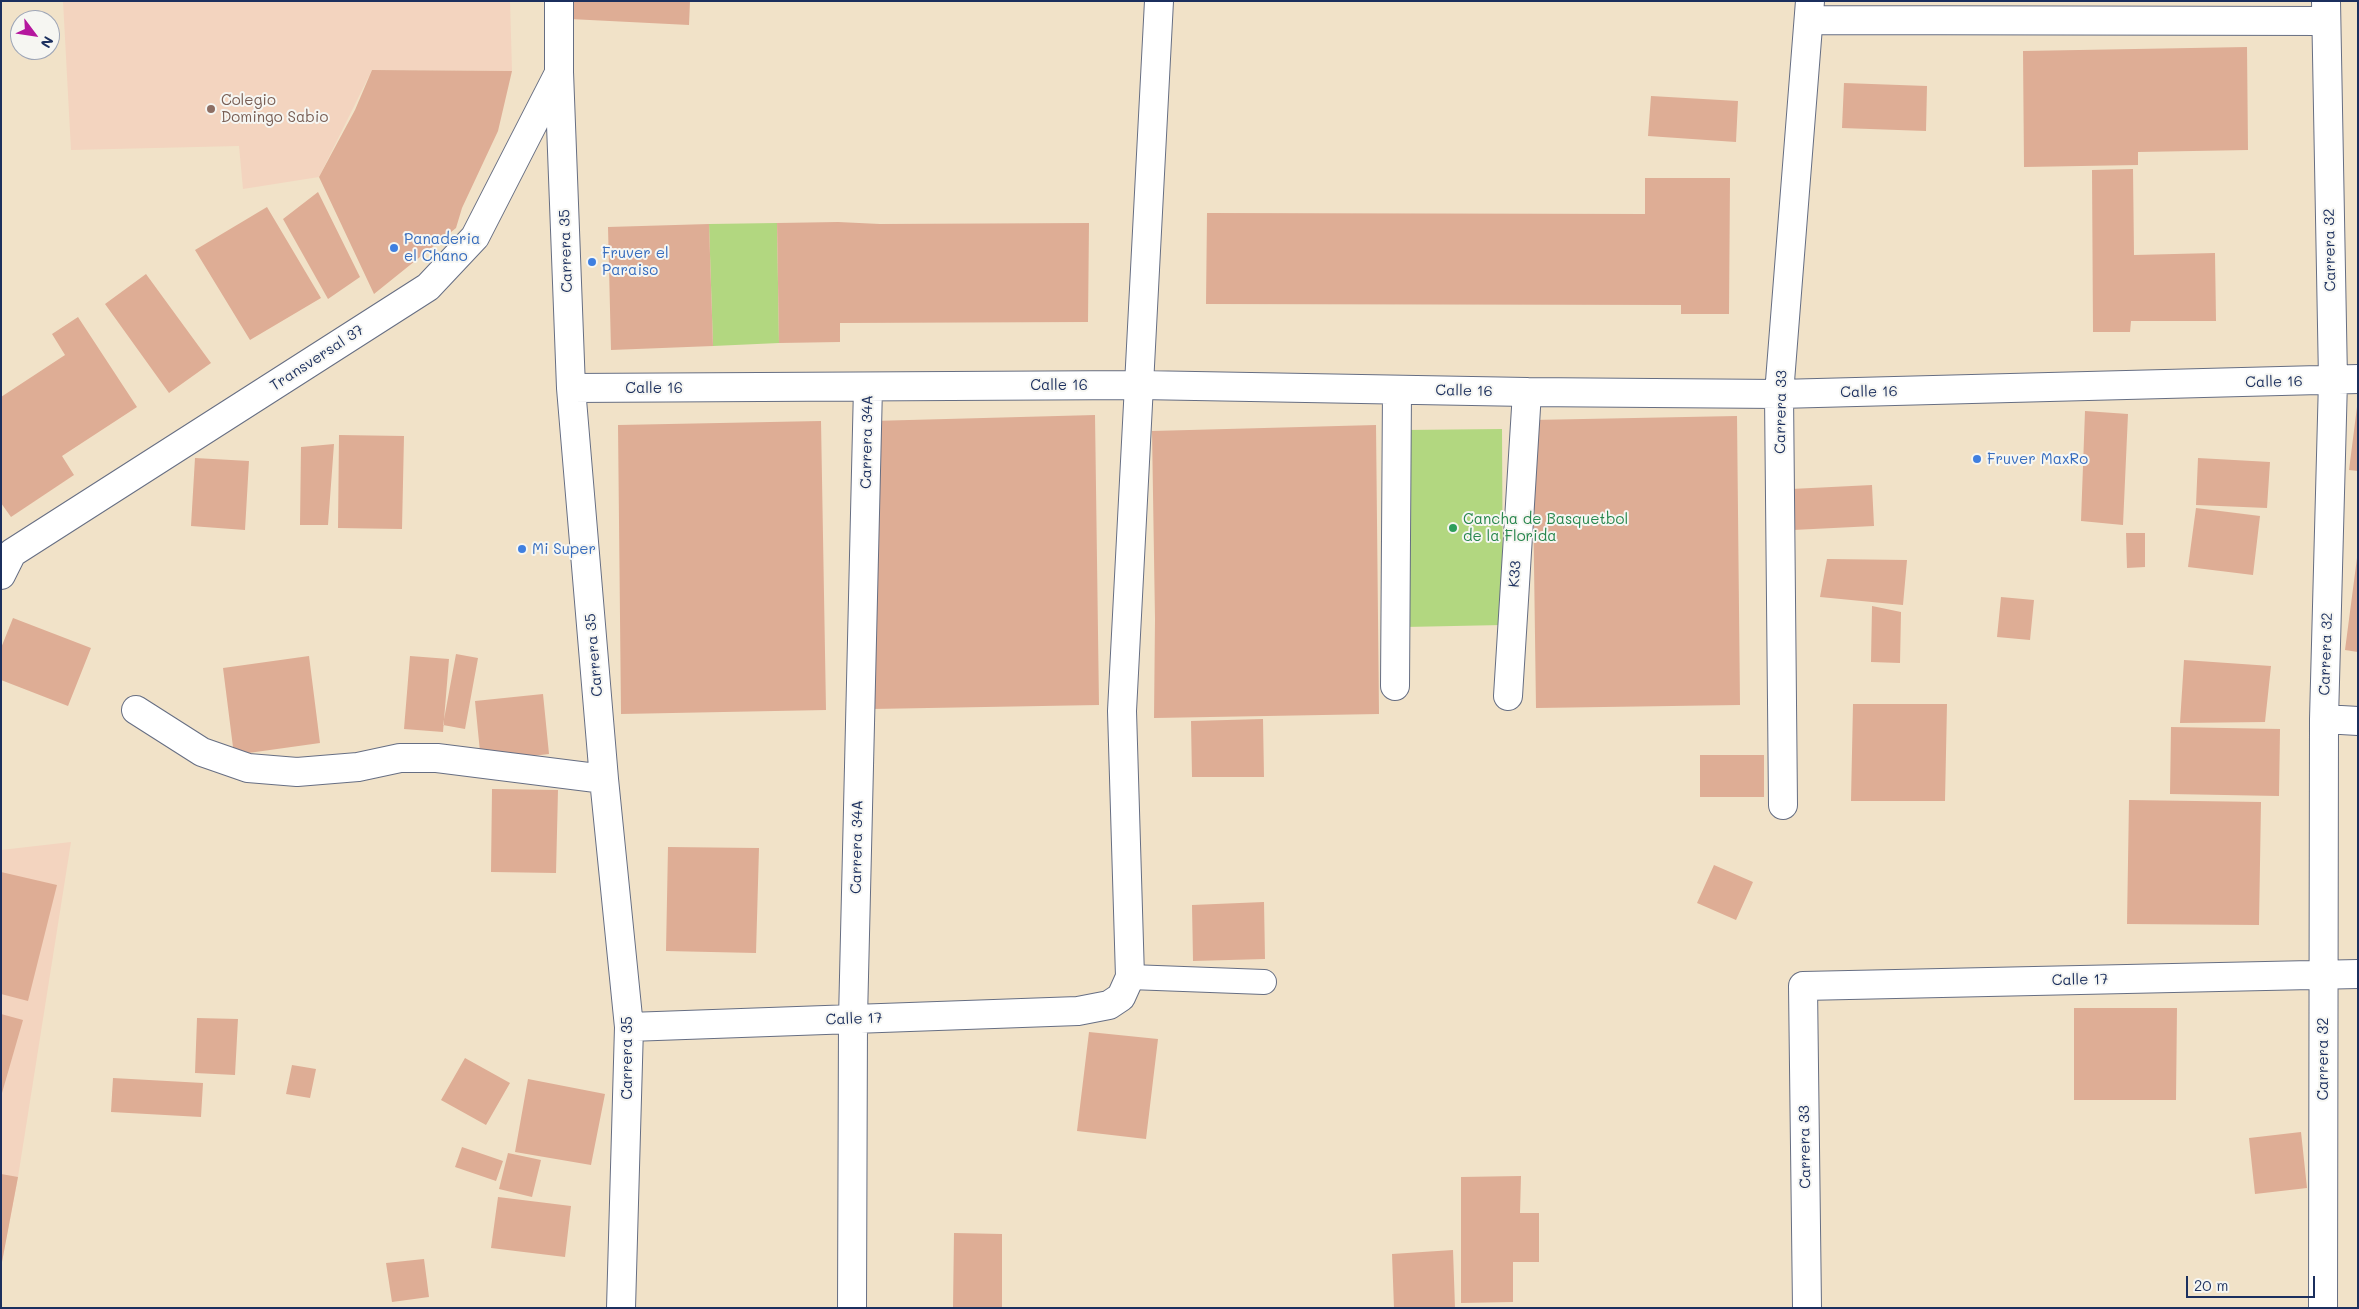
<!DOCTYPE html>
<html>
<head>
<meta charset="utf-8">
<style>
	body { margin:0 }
	#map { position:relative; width:2359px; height:1309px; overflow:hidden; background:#f1e2c8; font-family:Mali,sans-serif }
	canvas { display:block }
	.frame { position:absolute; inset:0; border:2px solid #1b2f5e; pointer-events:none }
	.north { position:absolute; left:10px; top:10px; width:50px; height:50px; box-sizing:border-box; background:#f6f6f2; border:1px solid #9ea6b7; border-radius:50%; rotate:121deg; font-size:14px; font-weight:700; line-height:20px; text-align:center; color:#1b2f5e }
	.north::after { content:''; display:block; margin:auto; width:18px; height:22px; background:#b5179e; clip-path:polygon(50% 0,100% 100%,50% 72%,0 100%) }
	.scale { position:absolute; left:2186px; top:1276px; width:129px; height:22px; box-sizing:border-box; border:2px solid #1b2f5e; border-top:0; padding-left:6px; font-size:15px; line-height:18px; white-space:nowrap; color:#1b2f5e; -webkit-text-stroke:4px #f6f6f2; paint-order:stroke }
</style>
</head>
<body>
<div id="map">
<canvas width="2359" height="1309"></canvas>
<div class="frame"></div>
<div class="north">N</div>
<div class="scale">20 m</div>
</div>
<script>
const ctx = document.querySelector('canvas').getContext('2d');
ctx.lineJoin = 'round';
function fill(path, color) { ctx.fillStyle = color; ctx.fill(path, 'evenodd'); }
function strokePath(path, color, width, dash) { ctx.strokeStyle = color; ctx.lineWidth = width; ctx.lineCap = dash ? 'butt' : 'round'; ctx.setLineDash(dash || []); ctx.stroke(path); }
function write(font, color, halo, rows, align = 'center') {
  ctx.font = font + ' Mali,sans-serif'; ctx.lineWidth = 4; ctx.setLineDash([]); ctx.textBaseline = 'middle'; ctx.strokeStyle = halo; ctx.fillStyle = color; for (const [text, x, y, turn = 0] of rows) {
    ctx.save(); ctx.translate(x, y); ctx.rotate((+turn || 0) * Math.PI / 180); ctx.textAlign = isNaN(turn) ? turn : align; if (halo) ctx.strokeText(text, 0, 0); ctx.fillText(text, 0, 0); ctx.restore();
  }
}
const built = new Path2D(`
	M63 1H510L512 71 372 70 319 177 243 189 239 146 71 150Z
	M71 842 18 1177 1 1267V850Z`);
const green = new Path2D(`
	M777 223 779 343 713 346 709 224Z
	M1502 429 1503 625 1405 627 1404 430Z`);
const building = new Path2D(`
	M572 1H690L689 25 570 19Z
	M2247 47 2248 150 2138 152V165L2024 167 2023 51Z
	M372 70 512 71 498 131 462 208 456 228 374 294 319 177 355 110Z
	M1844 83 1927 86 1926 131 1842 128Z
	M1651 96 1738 101 1736 142 1648 136Z
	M2133 169 2134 255 2215 253 2216 321H2131L2130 332H2093L2092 170Z
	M1645 178H1730L1729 314H1681V305L1206 304 1207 213 1645 214Z
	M318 192 360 277 328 299 283 219Z
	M267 207 321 298 250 340 195 250Z
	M838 222 880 224 1089 223 1088 322 840 323V342L779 343 777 223Z
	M709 224 713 346 611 350 608 227Z
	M146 274 211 363 169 393 105 304Z
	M78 317 137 407 62 456 74 475 11 517 1 503V397L65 355 52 334Z
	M2357 407H2358V471L2349 470Z
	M2085 411 2128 414 2123 525 2081 521Z
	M1095 415 1099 705 871 709 872 421Z
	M1737 416 1740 705 1536 708 1532 420Z
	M821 421 826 710 621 714 618 425Z
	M1376 425 1379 714 1154 718 1155 619 1152 431Z
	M339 435 404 436 402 529 338 528Z
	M334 444 328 525H300L301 447Z
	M195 458 249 461 245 530 191 526Z
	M2198 458 2270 462 2267 508 2196 505Z
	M1872 485 1874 526 1793 530 1791 489Z
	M2196 508 2260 516 2253 575 2188 567Z
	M2126 533H2145V567L2127 568Z
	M2357 558H2358V652L2345 650Z
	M1827 559 1907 560 1903 605 1820 597Z
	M2001 597 2034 600 2030 640 1997 637Z
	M1872 606 1901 612 1900 663 1871 662Z
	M13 618 91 648 68 706 1 680V648Z
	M456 654 478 658 465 729 443 725Z
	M309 656 320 743 234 755 223 668Z
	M410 656 449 659 443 732 404 729Z
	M2184 660 2271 666 2265 722 2180 723Z
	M543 694 549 754 481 762 475 701Z
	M1853 704H1947L1945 801H1851Z
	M1263 719 1264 777H1192L1191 721Z
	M2171 727 2280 729 2279 796 2170 794Z
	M1700 755H1764V797H1700Z
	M492 789 558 790 556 873 491 872Z
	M2129 800 2261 802 2259 925 2127 924Z
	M668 847 759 848 756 953 666 951Z
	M1714 865 1753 882 1736 920 1697 903Z
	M1 872 57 885 28 1001 1 994Z
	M1264 902 1265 959 1193 961 1192 905Z
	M2074 1008H2177L2176 1100H2074Z
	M1 1014 23 1020 2 1093H1Z
	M197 1018 238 1019 235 1075 195 1073Z
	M1089 1032 1158 1039 1146 1139 1077 1131Z
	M465 1058 510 1083 486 1125 441 1100Z
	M292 1065 316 1069 310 1098 286 1094Z
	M113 1078 203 1083 201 1117 111 1112Z
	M528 1079 605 1094 591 1165 515 1152Z
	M2301 1132 2307 1188 2255 1194 2249 1138Z
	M462 1147 503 1161 496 1181 455 1167Z
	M508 1153 541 1160 532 1197 499 1189Z
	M1 1174 18 1177 2 1262H1Z
	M1521 1176 1520 1213H1539V1262H1513V1302L1461 1303V1177Z
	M498 1197 571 1206 565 1257 491 1248Z
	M954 1233 1002 1234V1308H953Z
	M1453 1250 1455 1308H1394L1392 1254Z
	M424 1259 429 1297 392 1302 386 1263Z`);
const service = new Path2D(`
	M1130 977 1264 982`);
const minor = new Path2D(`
	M559 1V72L571 388 604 779 629 1027 621 1308
	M1810 20 2326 21
	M571 388 1140 385 1527 392 1779 394 2358 379
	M1 575 12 553 428 287 475 237 559 73
	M1395 686 1397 390
	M1508 696 1527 392
	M136 710 202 752 248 768 297 772 358 767 400 758H437L604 779
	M2324 719 2358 721
	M1783 805 1779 394 1810 1
	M629 1027 1078 1011 1109 1005 1121 997 1130 977 1122 711 1159 1
	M852 1308 853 1019 868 387
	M1807 1308 1803 986 2358 974
	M2323 1308 2324 719 2333 380 2326 1`);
const markers = [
	[211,109,5,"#8d6e63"],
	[394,248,5,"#3f7fe0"],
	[592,262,5,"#3f7fe0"],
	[1977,459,5,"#3f7fe0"],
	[1453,528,5,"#2e9e5b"],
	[522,549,5,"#3f7fe0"]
];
const educationNames = [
	["Colegio",221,100],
	["Domingo Sabio",221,117]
];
const shopNames = [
	["Panaderia",404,239],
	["el Chano",404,256],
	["Fruver el",602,253],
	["Paraiso",602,270],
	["Fruver MaxRo",1987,459],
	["Mi Super",532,549]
];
const streetNames = [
	["Carrera 32",2330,250,-91],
	["Carrera 35",566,251,-92],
	["Transversal 37",317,358,-33],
	["Calle 16",2274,382,-1],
	["Calle 16",1059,385],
	["Calle 16",654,388],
	["Calle 16",1464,391,1],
	["Calle 16",1869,392,-1],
	["Carrera 33",1781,412,-89],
	["Carrera 34A",867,442,-89],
	["K33",1515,574,-86],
	["Carrera 32",2326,654,-88],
	["Carrera 35",594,655,-95],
	["Carrera 34A",857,847,-89],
	["Calle 17",2080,980,-1],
	["Calle 17",854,1019,-2],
	["Carrera 35",627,1058,-90],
	["Carrera 32",2323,1059,-90],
	["Carrera 33",1805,1147,-91]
];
const leisureNames = [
	["Cancha de Basquetbol",1463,519],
	["de la Florida",1463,536]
];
fill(built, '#f3d4bf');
fill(green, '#b2d780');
fill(building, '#dead95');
strokePath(service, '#666e83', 26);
strokePath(minor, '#666e83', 30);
strokePath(service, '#fff', 24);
strokePath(minor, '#fff', 28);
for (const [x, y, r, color] of markers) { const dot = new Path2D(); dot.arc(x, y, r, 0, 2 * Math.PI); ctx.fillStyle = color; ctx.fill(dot); strokePath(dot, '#f6f6f2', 2); }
write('15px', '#785e54', '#f6f6f2', educationNames, 'left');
write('15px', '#366cbe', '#f6f6f2', shopNames, 'left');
write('15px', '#1b2f5e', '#f6f6f2', streetNames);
write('15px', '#27864d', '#f6f6f2', leisureNames, 'left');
</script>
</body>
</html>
